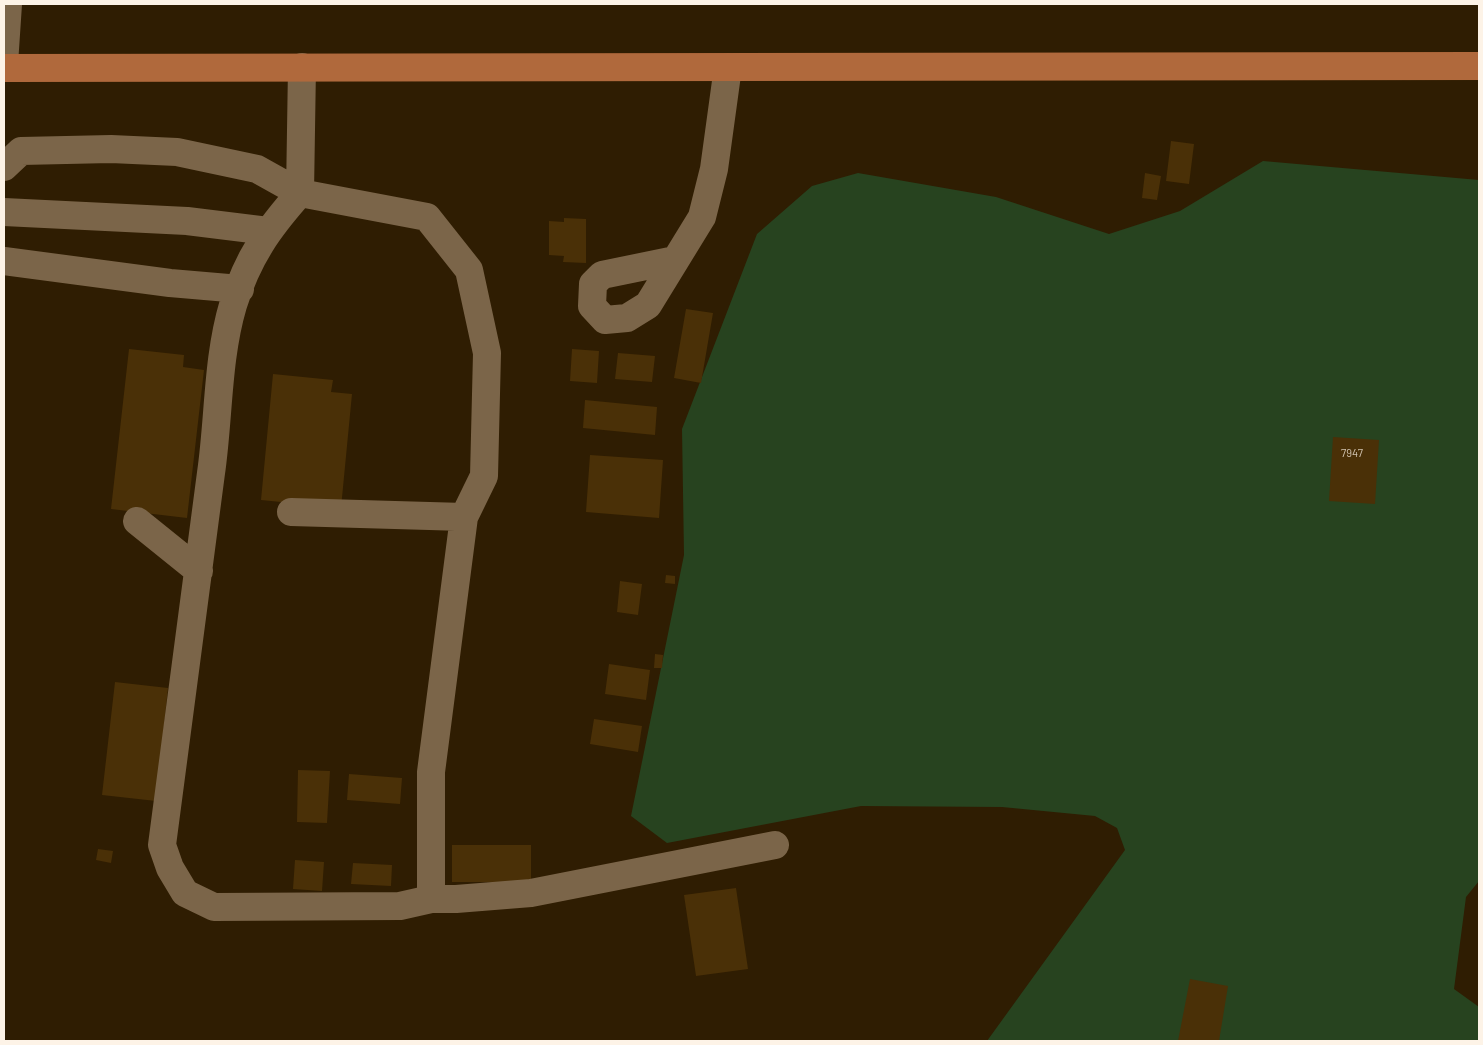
<!DOCTYPE html>
<html>
<head>
<meta charset="utf-8">
<style>
	body { margin:0 }
	#map { position:relative; width:1483px; height:1045px; overflow:hidden; background:#2f1d02; font-family:Barlow,sans-serif }
	canvas { display:block }
	.frame { position:absolute; inset:0; border:5px solid #fdf3e7; pointer-events:none }
</style>
</head>
<body>
<div id="map">
<canvas width="1483" height="1045"></canvas>
<div class="frame"></div>
</div>
<script>
const ctx = document.querySelector('canvas').getContext('2d');
ctx.lineJoin = 'round';
function fill(path, color) { ctx.fillStyle = color; ctx.fill(path, 'evenodd'); }
function strokePath(path, color, width, dash) { ctx.strokeStyle = color; ctx.lineWidth = width; ctx.lineCap = dash ? 'butt' : 'round'; ctx.setLineDash(dash || []); ctx.stroke(path); }
function write(font, color, halo, rows, align = 'center') {
  ctx.font = font + ' Barlow,sans-serif'; ctx.lineWidth = 4; ctx.setLineDash([]); ctx.textBaseline = 'middle'; ctx.strokeStyle = halo; ctx.fillStyle = color; for (const [text, x, y, turn = 0] of rows) {
    ctx.save(); ctx.translate(x, y); ctx.rotate((+turn || 0) * Math.PI / 180); ctx.textAlign = isNaN(turn) ? turn : align; if (halo) ctx.strokeText(text, 0, 0); ctx.fillText(text, 0, 0); ctx.restore();
  }
}
const green = new Path2D(`
	M1263 161 1479 180V881L1466 897 1454 989 1479 1007V1041H987L1125 850 1117 828 1095 816 1002 807 861 806 667 843 631 816 684 555 682 429 757 234 812 186 858 173 996 197 1109 234 1180 211Z`);
const building = new Path2D(`
	M1171 141 1194 144 1189 184 1166 181Z
	M1145 173 1161 176 1157 200 1142 198Z
	M564 218 586 219V263L563 262 564 256 549 255V221L564 222Z
	M686 309 713 313 701 383 674 378Z
	M129 349 184 355 183 367 204 370 187 518 111 509Z
	M572 349 599 351 597 383 570 381Z
	M618 353 655 356 652 382 615 379Z
	M273 374 333 380 331 392 352 394 341 508 261 500Z
	M585 400 657 407 655 435 583 428Z
	M1333 437 1379 440 1375 504 1329 501Z
	M590 455 663 460 659 518 586 512Z
	M666 575 675 576V584L665 583Z
	M620 581 642 584 638 615 617 612Z
	M655 654 663 655 662 668H654Z
	M609 664 650 670 646 700 605 694Z
	M115 682 168 688 156 801 102 795Z
	M594 719 642 726 638 752 590 744Z
	M298 770 330 771 327 823 297 822Z
	M349 774 402 778 400 804 347 800Z
	M452 845H531V882H452Z
	M98 849 113 851 111 863 96 860Z
	M295 860 324 862 322 891 293 889Z
	M353 863 392 865 391 886 351 884Z
	M736 888 748 969 696 976 684 895Z
	M1190 979 1228 986 1219 1041H1178Z`);
const minor = new Path2D(`
	M4 64 8 4
	M302 67 300 193C268 229 248 257 233 305 217 359 219 418 211 473 195 597 178 721 162 845L170 868 185 893 214 907 400 906 431 899
	M4 167 21 151 111 149 177 152 257 169 300 193 427 217 469 270 487 353 484 476 464 517 431 772V899H456L531 893 775 845
	M4 212 187 221 268 231
	M675 260 602 275 593 284 592 306 605 320 627 318 648 305 702 217 714 169 728 67
	M4 261 170 283 240 289
	M291 512 464 517
	M137 521 199 571`);
const major = new Path2D(`
	M4 68 1479 66`);
const numberNames = [
	["7947",1352,453]
];
fill(green, '#27431f');
fill(building, '#4a3007');
strokePath(minor, '#7b6549', 28);
strokePath(major, '#b0693c', 28);
write('11px', '#d0c2af', null, numberNames);
</script>
</body>
</html>
